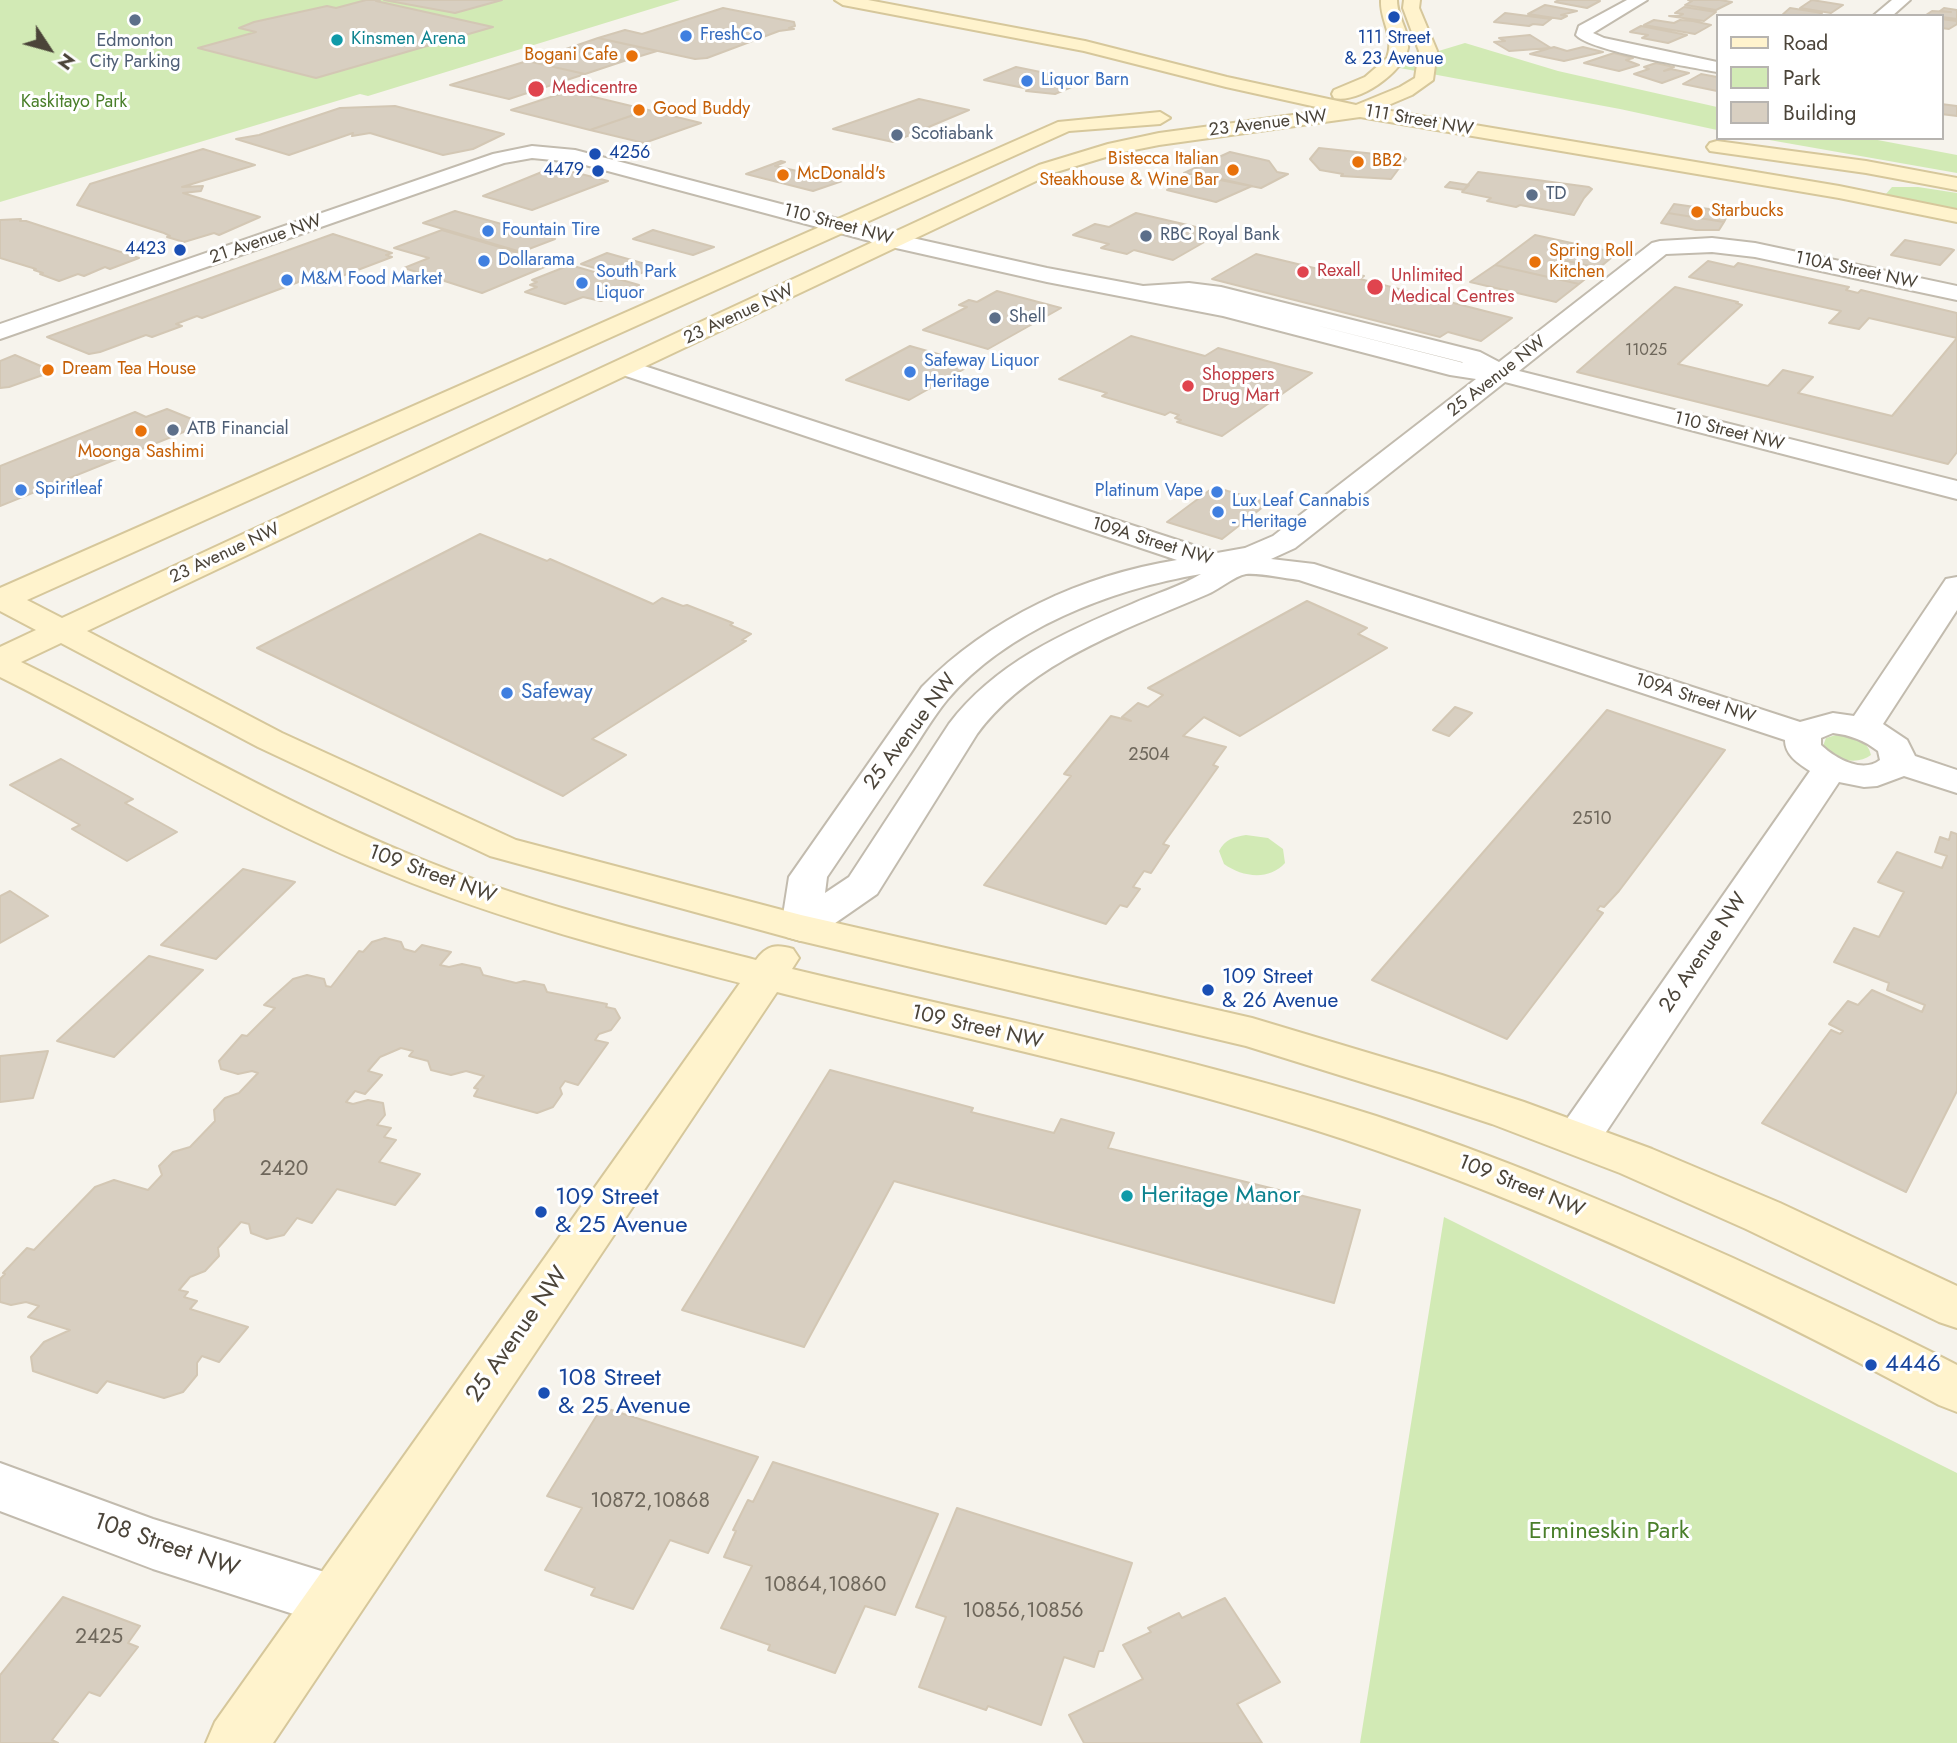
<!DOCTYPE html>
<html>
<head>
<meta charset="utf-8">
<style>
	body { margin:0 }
	#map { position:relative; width:1957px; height:1743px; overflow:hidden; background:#f6f3ec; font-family:Jost,sans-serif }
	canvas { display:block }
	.legend { position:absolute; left:1716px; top:14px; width:228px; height:126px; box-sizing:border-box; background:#fff; border:2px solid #b7b4b0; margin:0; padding:9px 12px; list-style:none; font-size:21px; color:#4b4439 }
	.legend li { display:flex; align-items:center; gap:14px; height:35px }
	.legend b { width:35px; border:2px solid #b7b4b0 }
	.north { position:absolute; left:14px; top:14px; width:70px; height:70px; -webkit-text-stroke:5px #fff; paint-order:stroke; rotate:126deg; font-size:19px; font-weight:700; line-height:28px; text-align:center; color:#4b4439 }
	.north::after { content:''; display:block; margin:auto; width:24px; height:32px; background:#4b4439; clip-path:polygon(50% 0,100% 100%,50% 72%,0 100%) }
</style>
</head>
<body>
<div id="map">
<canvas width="1957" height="1743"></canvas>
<ul class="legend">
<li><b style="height:9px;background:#fff3cd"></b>Road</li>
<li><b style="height:19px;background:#d2eab5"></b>Park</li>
<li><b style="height:19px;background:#d8cfc1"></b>Building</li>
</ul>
<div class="north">N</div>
</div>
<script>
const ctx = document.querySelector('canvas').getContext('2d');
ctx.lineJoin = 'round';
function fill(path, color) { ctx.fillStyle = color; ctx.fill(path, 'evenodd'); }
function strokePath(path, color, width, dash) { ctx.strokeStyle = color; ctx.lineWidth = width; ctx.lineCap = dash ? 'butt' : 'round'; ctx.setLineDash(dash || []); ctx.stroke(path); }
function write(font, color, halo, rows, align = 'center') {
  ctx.font = font + ' Jost,sans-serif'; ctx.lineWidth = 6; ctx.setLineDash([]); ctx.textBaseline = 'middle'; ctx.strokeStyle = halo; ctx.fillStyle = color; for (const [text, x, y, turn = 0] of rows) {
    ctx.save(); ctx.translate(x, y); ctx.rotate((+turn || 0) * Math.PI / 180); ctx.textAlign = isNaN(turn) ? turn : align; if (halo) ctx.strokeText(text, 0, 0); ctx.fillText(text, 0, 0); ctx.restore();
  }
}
const green = new Path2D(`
	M0 0H680L368 96 360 94 0 202Z
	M1465 43 1558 71 1717 107V130L1620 109 1389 66Z
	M1758 138H1867L1957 155V173Z
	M1892 187H1918L1957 193V211L1885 195Z
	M1836 735C1850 736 1868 739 1871 755 1857 766 1833 760 1823 746L1826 738Z
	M1246 835 1268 838 1283 849 1285 863C1269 881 1242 877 1224 864L1219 851C1225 839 1234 837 1246 835Z
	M1444 1217 1957 1473V1743H1360Z`);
const building = new Path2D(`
	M366 0H380L376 1 493 27 316 78 198 48 256 32 239 28 254 22 327 6 336 8Z
	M384 0H502L455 13Z
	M1559 0H1596L1600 1 1587 8 1555 2Z
	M1688 0H1720L1732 2 1716 10 1685 5 1692 1Z
	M1812 0 1843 5 1831 13 1800 8Z
	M1545 5 1577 11 1561 15 1567 16 1561 19 1528 14Z
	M1684 7 1716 12 1704 21 1669 16H1679L1683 14 1675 13Z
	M723 8 794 22 795 26 789 28 794 29 779 31 707 58 695 59 598 38 625 30 642 34Z
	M1790 8 1822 13 1819 15 1822 16H1781Z
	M1944 8 1957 10V19L1926 15 1932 11 1951 12 1940 11Z
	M1505 13 1551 19 1543 25 1533 24 1529 26 1494 22Z
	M1941 19 1957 21V24L1949 29 1941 28Z
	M1654 20 1674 23 1680 20 1693 21 1711 25 1695 34 1644 25Z
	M1641 26 1687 35 1668 43 1642 38 1648 35 1630 32Z
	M1530 35 1551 48 1509 51 1494 42 1505 41 1499 38Z
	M598 38 657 51 624 61 566 49Z
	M1554 47 1567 51 1583 47 1603 52 1564 61 1530 54Z
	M566 49 624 61 585 74 527 61Z
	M1614 53 1633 58 1626 60 1639 65 1619 71 1584 63Z
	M527 61 585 74 509 99 450 85Z
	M1656 63 1674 67 1664 71 1671 69 1689 73 1662 83 1634 74 1649 69 1644 67Z
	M1016 67 1060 76 1088 80 1055 94 1026 91 1029 89 984 80Z
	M1701 74 1717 77V91L1683 84Z
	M569 91 648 110 590 130 511 110Z
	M919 99 969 110 893 142 833 129Z
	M1941 104 1957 106V116L1941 114Z
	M395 106 504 134 473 149 443 155 370 133 352 136 353 133 289 155 236 139 259 135 340 108Z
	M648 110 701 123 644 143 590 130Z
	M1319 148 1404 157 1406 159 1391 179 1341 176 1343 174 1320 170 1310 159Z
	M203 149 255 165 182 187 203 186 201 191 183 193 260 217 219 235 214 233 184 242 167 237 170 236 164 233 77 205 90 184Z
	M1230 152 1269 161 1277 172 1288 174 1261 188 1184 173Z
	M781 161 785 162 775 166 819 176 832 171 854 177 813 191 746 174Z
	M554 167 608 181 532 210 483 196Z
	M1478 172 1589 187 1592 189 1584 198 1574 215 1520 205 1516 207 1487 201 1491 198 1462 192Z
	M1198 174 1252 186 1216 202 1167 190Z
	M1450 182 1469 185 1464 190 1445 187Z
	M1674 204 1723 211 1728 214 1724 222 1668 213Z
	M455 211 555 239 521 252 423 223Z
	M1136 213 1192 226 1220 233 1173 260 1134 250 1127 254 1101 248 1109 244 1073 235 1095 224 1109 227Z
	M1668 213 1724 222 1719 230H1696L1661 223Z
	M21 219 20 221H26L139 258 110 269 105 267 84 276 78 274 59 281 40 274 43 273 34 270 36 269 0 258V220Z
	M442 230 554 263 482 293 404 268 429 258 394 248Z
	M653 230 660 232 714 247 693 255 633 239Z
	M333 234 392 253 386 255 392 257 334 279 312 277 202 318 197 316 176 324 182 326 152 337 146 335 100 352 89 354 47 337Z
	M1535 235 1576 244 1558 259 1599 268 1579 284 1495 265Z
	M1905 240 1951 249 1954 250 1940 265 1891 255Z
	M1576 244 1617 253 1599 268 1558 259Z
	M607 253 656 267 629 278 581 264Z
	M1256 254 1335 273 1339 270 1364 276 1360 279 1512 318 1481 341 1448 332 1440 337 1212 279Z
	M1708 261 1734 267 1738 263 1849 287 1846 290 1858 293 1861 290 1957 313V452L1948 464 1577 372 1675 287 1738 302 1736 303 1742 305 1678 364 1768 386 1783 370 1813 377 1798 393 1892 416 1957 338 1869 318 1859 329 1829 323 1841 311 1689 277Z
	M570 265 639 285 601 301 583 297 565 304 525 292 537 287 530 285 537 282 532 280Z
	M1495 265 1579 284 1556 302 1470 282Z
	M997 291 1061 308 988 349 923 330 967 307 959 305 969 300 977 302Z
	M1131 336 1205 356 1218 348 1312 373 1222 436 1177 422 1181 420 1175 418 1179 415 1170 412 1165 415 1102 396 1107 393 1059 379Z
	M910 346 973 364 909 400 846 380Z
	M15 355 50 370 54 371 9 387 0 388V361Z
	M167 409 199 422 195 423 201 425 0 506V466L135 412 146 417Z
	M1214 487 1268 503 1222 539 1167 522Z
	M480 534 547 561 550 559 653 604 662 598 683 606 687 605 733 623 730 625 751 634 742 640 746 641 592 739 626 755 563 796 257 648Z
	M1307 601 1367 628 1358 634 1387 648 1240 736 1204 717 1183 736 1226 747 1213 765 1218 767 1163 844 1169 846 1151 873 1144 871 1133 887 1140 889 1127 907 1120 905 1106 924 984 885 1071 776 1064 774 1111 716 1131 721 1122 717 1138 703 1148 707 1163 695 1148 688Z
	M1455 707 1472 713 1449 736 1433 730Z
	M1607 710 1725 750 1619 891 1604 907 1600 906 1597 910 1603 913 1507 1039 1372 980Z
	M61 759 133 799 125 803 177 832 127 861 72 829 80 825 10 785Z
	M1951 832 1957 834V1091L1906 1192 1762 1123 1831 1030 1840 1034 1843 1031 1829 1024 1848 1001 1858 1005 1872 990 1922 1012 1925 1005 1887 990 1889 983 1834 962 1854 928 1879 937 1904 892 1878 882 1897 852 1942 868 1947 856 1935 852 1940 837 1949 840Z
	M243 869 295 882 216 959 161 945Z
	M10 891 48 916 0 943V896Z
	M385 938 401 942 404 949 415 952 422 945 451 952 440 965 449 967 462 964 480 968 483 975 516 983 524 981 544 985 547 992 607 1004 606 1007 615 1009 620 1018 611 1030 599 1034 595 1040 608 1043 578 1085 565 1081 560 1088 562 1094 553 1107 537 1113 474 1096 478 1089 474 1088 484 1076 466 1071 451 1075 431 1070 428 1061 409 1056 413 1051 401 1048 380 1057 368 1071 382 1075 365 1094 355 1091 346 1102 353 1104 368 1100 383 1103 385 1115 377 1125 391 1128 384 1137 396 1140 379 1162 420 1174 395 1205 337 1189 312 1223 297 1218 284 1235 267 1239 251 1233 249 1224 241 1222 218 1248 219 1256 205 1271 190 1277 179 1290 188 1292 184 1297 197 1301 190 1309 248 1327 219 1362 202 1356 197 1363V1375L183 1392 164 1398 107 1381 97 1393 33 1371 31 1357 44 1342 70 1330 28 1317 39 1306 26 1302 11 1305 0 1302V1279L5 1274 3 1273 27 1248 34 1250 95 1187 114 1180 148 1190 162 1175 159 1166 173 1152 190 1147 215 1121 214 1110 225 1098 239 1093 258 1073 252 1071 238 1074 221 1069 219 1061 242 1035 247 1036 275 1008 264 1005 293 979 307 975 324 979 326 986 331 987 359 951 363 952 372 942Z
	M149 956 203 970 114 1057 57 1041Z
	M48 1051 33 1098 0 1102V1056Z
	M830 1070 973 1108 971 1112 1054 1133 1061 1119 1114 1133 1108 1148 1360 1210 1334 1303 894 1181 804 1347 682 1310Z
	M602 1407 758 1457 708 1553 670 1540 633 1609 591 1595 595 1588 545 1570 582 1508 547 1496Z
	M773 1462 938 1514 895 1615 865 1606 835 1673 768 1650 770 1645 721 1628 752 1566 724 1557 736 1531 733 1530 748 1500 753 1502Z
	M957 1508 1132 1563 1103 1651H1099L1094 1667 1064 1657 1041 1725 988 1706 986 1710 919 1687 946 1617 916 1607Z
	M63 1597 140 1626 128 1643 138 1647 100 1696 89 1692 52 1740 58 1743H0V1675Z
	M1225 1598 1280 1682 1237 1704 1262 1743H1084L1069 1715 1143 1679 1123 1645 1151 1632 1148 1628 1179 1613 1182 1618Z`);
const street = new Path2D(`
	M1627 0H1647L1593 33 1604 38 1717 62V72C1691 67 1590 51 1576 35L1579 26Z
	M1892 0H1910L1892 16H1873Z
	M532 146 575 150 899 235 1047 268 1143 286 1189 283 1221 287 1480 352 1499 362 1652 243 1660 241 1712 238 1755 243 1957 286V300L1755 257 1712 252 1666 254 1519 371 1957 481V499L1505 382 1309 537 1295 548 1271 559 1314 564 1800 722 1833 713 1854 716 1946 579 1957 577V610L1883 724 1907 740 1915 756 1957 770V793L1904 776 1877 786 1864 787 1839 782 1594 1150 1578 1154 1562 1150 1555 1138 1562 1126 1810 771C1798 763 1785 755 1785 740L1299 580C1282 578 1262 573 1246 574 1234 576 1220 589 1208 594 1127 629 1031 661 977 734L877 894 815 937 801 941 787 937 781 928 789 877 922 687C989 618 1083 575 1177 560L617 373 613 368 617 363 626 360 635 363 1217 553 1245 548 1273 536 1476 379 1450 375 1223 316 1047 282 896 248 574 162 532 158 504 163 0 339V324L493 154ZM1311 324 1462 362 1463 363 1460 362ZM1201 574C1180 587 1154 594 1132 604 1064 632 994 664 949 724L849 877 825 893 827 877C854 837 881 797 908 757 921 738 933 717 947 700 1007 629 1112 589 1201 574ZM1833 733C1850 735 1864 740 1878 751L1880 760C1862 774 1835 758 1821 745V738Z
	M0 1463 153 1519 334 1575 354 1582 363 1601 354 1620 334 1627 153 1569 0 1511Z`);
const secondary = new Path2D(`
	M835 0H868L1085 41 1227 77 1356 105 1400 87 1415 78 1419 51 1403 8 1404 0H1420L1419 8 1437 51 1433 80 1412 95 1379 109 1839 186 1957 210V222L1839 198 1360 117 1159 145 1119 153 1053 173 87 631 282 733 516 840 801 915 1252 1018 1442 1075 1524 1102 1652 1149 1780 1203 1957 1286V1328L1939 1322 1746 1229 1620 1173 1492 1124 1410 1097 1246 1046 801 941 490 856 258 747 61 643 21 662C153 726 280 802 416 857 525 902 642 931 756 960 767 945 776 944 793 949L799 958 792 969C987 1016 1185 1055 1376 1116 1498 1156 1616 1206 1733 1258 1808 1293 1884 1327 1957 1365V1412L1939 1405C1750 1303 1546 1206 1343 1139 1158 1078 965 1040 777 992L273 1743H206L215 1722 740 983C623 952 504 921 392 875 256 821 131 742 0 677V647L36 630 0 611V588L1058 122 1160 112 1170 118 1160 124 1069 131 27 600 62 618 1039 165 1108 144 1159 133 1330 110 1226 87 1084 51 843 5Z
	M1381 0H1397C1397 18 1410 31 1408 48 1404 72 1358 104 1334 98L1332 94 1334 90 1365 77 1387 58C1395 35 1380 22 1381 0Z
	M1717 141 1866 161 1957 178V190L1866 173 1710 151 1707 147 1710 143Z`);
const markers = [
	[1394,17,7,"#1a4fb4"],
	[135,20,7,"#5c6f8a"],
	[686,36,7,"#3f7fe0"],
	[337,40,7,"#0f9aa8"],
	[632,56,7,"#e8710a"],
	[1027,81,7,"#3f7fe0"],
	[536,89,9,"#e0444e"],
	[639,110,7,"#e8710a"],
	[897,135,7,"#5c6f8a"],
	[595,154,7,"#1a4fb4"],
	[1358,162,7,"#e8710a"],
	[1233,170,7,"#e8710a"],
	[598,171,7,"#1a4fb4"],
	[783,175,7,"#e8710a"],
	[1532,195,7,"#5c6f8a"],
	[1697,212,7,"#e8710a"],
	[488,231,7,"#3f7fe0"],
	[1146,236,7,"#5c6f8a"],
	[180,250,7,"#1a4fb4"],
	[484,261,7,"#3f7fe0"],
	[1535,262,7,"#e8710a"],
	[1303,272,7,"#e0444e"],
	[287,280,7,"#3f7fe0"],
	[582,283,7,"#3f7fe0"],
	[1375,287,9,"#e0444e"],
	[995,318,7,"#5c6f8a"],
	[48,370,7,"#e8710a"],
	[910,372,7,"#3f7fe0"],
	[1188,386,7,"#e0444e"],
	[173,430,7,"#5c6f8a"],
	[141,431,7,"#e8710a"],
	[21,490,7,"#3f7fe0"],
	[1217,492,7,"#3f7fe0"],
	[1218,512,7,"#3f7fe0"],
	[507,693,7,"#3f7fe0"],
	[1208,990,7,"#1a4fb4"],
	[1127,1196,7,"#0f9aa8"],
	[541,1212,7,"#1a4fb4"],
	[1871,1365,7,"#1a4fb4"],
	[544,1393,7,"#1a4fb4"]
];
const farNumbernames = [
	["11025",1646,351]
];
const farShopnames = [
	["FreshCo",700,36],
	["Liquor Barn",1041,81],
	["Fountain Tire",502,231],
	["Dollarama",498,261],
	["South Park",596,273],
	["Liquor",596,294],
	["M&M Food Market",301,280],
	["Safeway Liquor",924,362],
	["Heritage",924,383],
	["Spiritleaf",35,490],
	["Platinum Vape",1203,492,"right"],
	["Lux Leaf Cannabis",1232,502],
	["- Heritage",1232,523]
];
const farTransitnames = [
	["111 Street",1394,39,"center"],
	["& 23 Avenue",1394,60,"center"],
	["4256",609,154,"left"],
	["4479",584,171],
	["4423",166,250]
];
const farCulturenames = [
	["Kinsmen Arena",351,40]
];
const farServicenames = [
	["Edmonton",135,42,"center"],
	["City Parking",135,63,"center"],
	["Scotiabank",911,135],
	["TD",1546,195],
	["RBC Royal Bank",1160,236],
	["Shell",1009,318],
	["ATB Financial",187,430]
];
const farFoodnames = [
	["Bogani Cafe",618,56,"right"],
	["Good Buddy",653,110],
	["Bistecca Italian",1219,160,"right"],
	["Steakhouse & Wine Bar",1219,181,"right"],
	["BB2",1372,162],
	["McDonald's",797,175],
	["Starbucks",1711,212],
	["Spring Roll",1549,252],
	["Kitchen",1549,273],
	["Dream Tea House",62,370],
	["Moonga Sashimi",141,453,"center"]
];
const farHealthnames = [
	["Medicentre",552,89],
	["Rexall",1317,272],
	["Unlimited",1391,277],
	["Medical Centres",1391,298],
	["Shoppers",1202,376],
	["Drug Mart",1202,397]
];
const farParknames = [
	["Kaskitayo Park",74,103]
];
const farStreetnames = [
	["111 Street NW",1419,121,10],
	["23 Avenue NW",1268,124,-7],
	["110 Street NW",838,225,15],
	["21 Avenue NW",266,240,-19],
	["110A Street NW",1856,271,12],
	["23 Avenue NW",739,315,-25],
	["25 Avenue NW",1497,377,-38],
	["110 Street NW",1729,432,14],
	["109A Street NW",1152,542,17],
	["23 Avenue NW",225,554,-25],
	["109A Street NW",1695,699,18]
];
const numberNames = [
	["2504",1149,756],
	["2510",1592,820]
];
const shopNames = [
	["Safeway",521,693]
];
const streetNames = [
	["25 Avenue NW",911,732,-53],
	["109 Street NW",432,875,20],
	["26 Avenue NW",1704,953,-56],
	["109 Street NW",977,1028,13],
	["109 Street NW",1521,1187,22]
];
const transitNames = [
	["109 Street",1222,978],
	["& 26 Avenue",1222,1002]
];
const nearNumbernames = [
	["2420",284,1170],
	["10872,10868",650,1502],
	["10864,10860",825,1586],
	["10856,10856",1023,1612],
	["2425",99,1638]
];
const nearCulturenames = [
	["Heritage Manor",1141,1196]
];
const nearTransitnames = [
	["109 Street",555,1198],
	["& 25 Avenue",555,1226],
	["4446",1885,1365],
	["108 Street",558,1379],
	["& 25 Avenue",558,1407]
];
const nearStreetnames = [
	["25 Avenue NW",518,1335,-55],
	["108 Street NW",166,1546,19]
];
const nearParknames = [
	["Ermineskin Park",1609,1532]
];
fill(green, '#d2eab5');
fill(building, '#d8cfc1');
strokePath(building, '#d3c7b4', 2);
strokePath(street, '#c2bbae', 4);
strokePath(secondary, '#d6c79b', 4);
fill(street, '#fff');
fill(secondary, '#fff3cd');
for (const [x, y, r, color] of markers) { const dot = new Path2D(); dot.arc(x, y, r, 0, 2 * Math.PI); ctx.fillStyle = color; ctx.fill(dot); strokePath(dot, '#fff', 2.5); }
write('16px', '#6e675b', null, farNumbernames);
write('18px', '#366cbe', '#fff', farShopnames, 'left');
write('18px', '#164399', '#fff', farTransitnames, 'right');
write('18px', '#0d838f', '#fff', farCulturenames, 'left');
write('18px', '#4e5e75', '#fff', farServicenames, 'left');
write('18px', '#c56008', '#fff', farFoodnames, 'left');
write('18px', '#be3a42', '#fff', farHealthnames, 'left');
write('18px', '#4a7f2a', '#fff', farParknames);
write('18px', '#4b4439', '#fff', farStreetnames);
write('18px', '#6e675b', null, numberNames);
write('21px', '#366cbe', '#fff', shopNames, 'left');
write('21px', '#4b4439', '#fff', streetNames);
write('21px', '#164399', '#fff', transitNames, 'left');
write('21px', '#6e675b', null, nearNumbernames);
write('24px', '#0d838f', '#fff', nearCulturenames, 'left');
write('24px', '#164399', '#fff', nearTransitnames, 'left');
write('24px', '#4b4439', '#fff', nearStreetnames);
write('24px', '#4a7f2a', '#fff', nearParknames);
</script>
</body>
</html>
